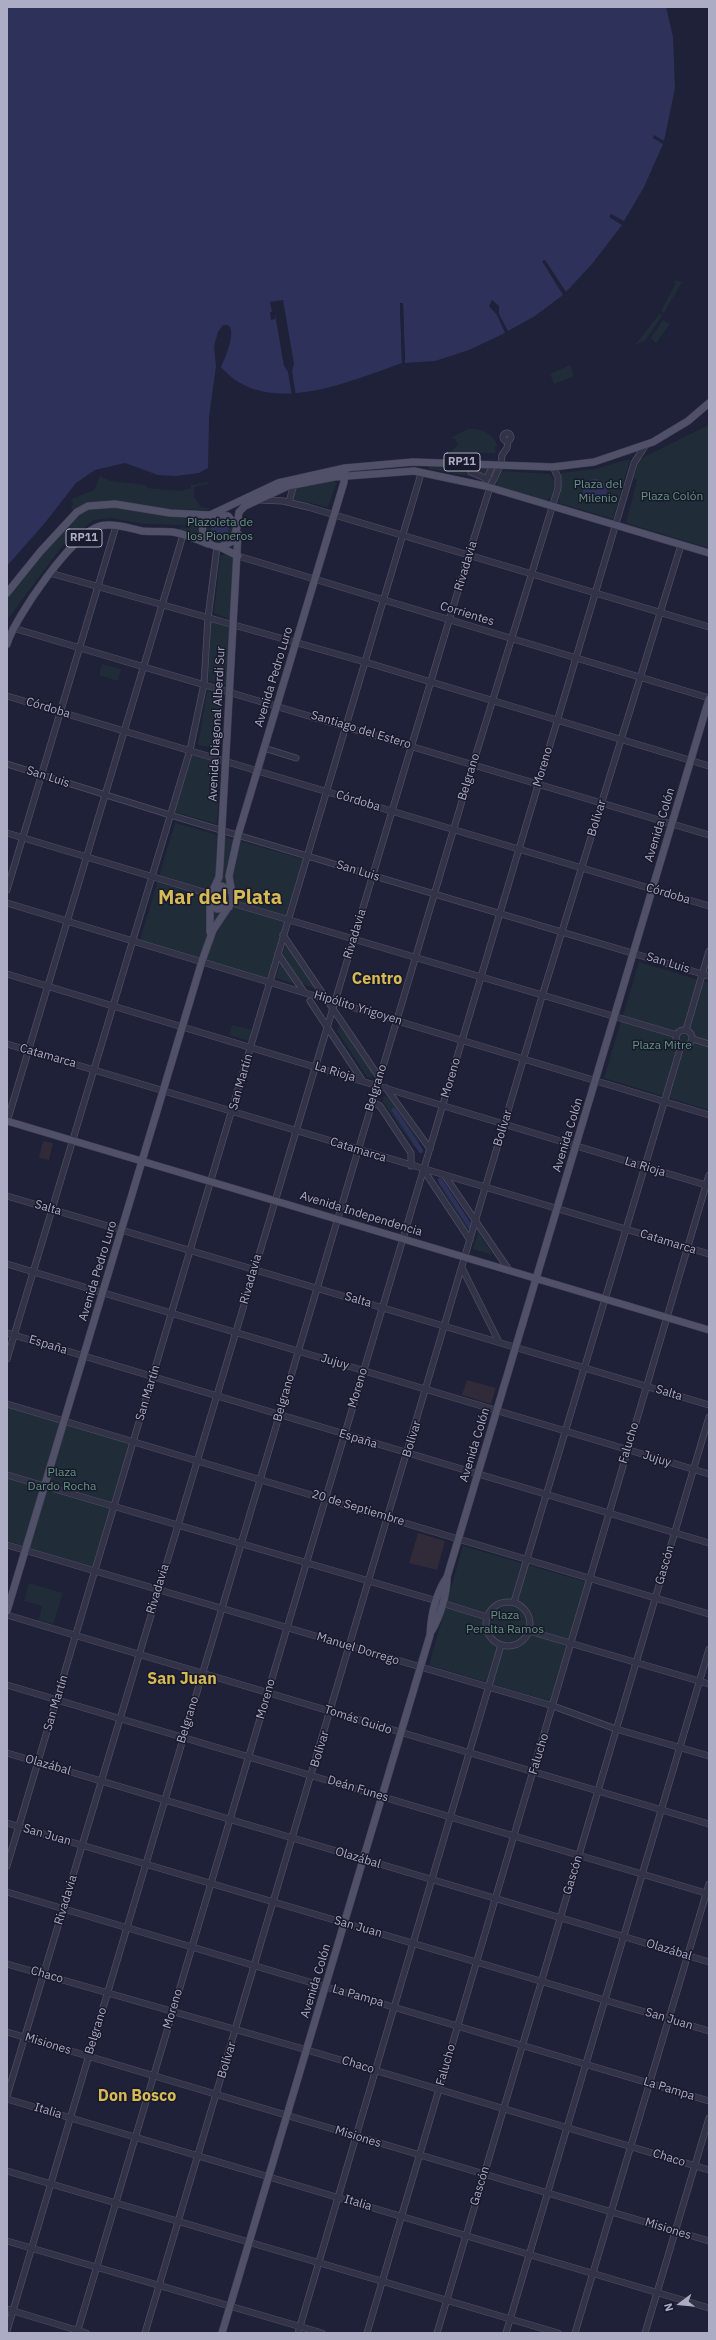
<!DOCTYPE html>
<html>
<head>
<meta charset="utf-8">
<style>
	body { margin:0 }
	#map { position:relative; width:716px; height:2340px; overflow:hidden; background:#1e2137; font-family:"IBM Plex Sans",sans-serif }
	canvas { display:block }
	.frame { position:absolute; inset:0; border:8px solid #acadc4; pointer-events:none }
	.north { position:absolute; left:660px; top:2284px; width:40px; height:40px; -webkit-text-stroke:3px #18192b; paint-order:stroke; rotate:254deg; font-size:11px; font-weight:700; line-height:16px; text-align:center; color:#acadc4 }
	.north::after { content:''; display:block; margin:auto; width:14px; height:18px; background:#acadc4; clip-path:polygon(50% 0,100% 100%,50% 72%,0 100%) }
</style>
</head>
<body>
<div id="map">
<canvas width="716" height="2340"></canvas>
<div class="frame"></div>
<div class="north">N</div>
</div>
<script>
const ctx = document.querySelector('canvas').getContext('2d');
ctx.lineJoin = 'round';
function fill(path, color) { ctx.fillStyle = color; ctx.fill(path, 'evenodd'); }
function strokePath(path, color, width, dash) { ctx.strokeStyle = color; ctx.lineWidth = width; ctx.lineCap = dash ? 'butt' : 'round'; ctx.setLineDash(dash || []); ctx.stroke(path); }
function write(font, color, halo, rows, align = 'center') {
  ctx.font = font + ' "IBM Plex Sans",sans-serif'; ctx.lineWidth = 3; ctx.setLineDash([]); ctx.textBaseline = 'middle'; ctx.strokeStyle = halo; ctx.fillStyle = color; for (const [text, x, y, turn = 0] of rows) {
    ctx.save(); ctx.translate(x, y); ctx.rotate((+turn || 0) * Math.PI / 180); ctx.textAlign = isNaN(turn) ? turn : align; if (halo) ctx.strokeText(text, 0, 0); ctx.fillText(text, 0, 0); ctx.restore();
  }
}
const medical = new Path2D(`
	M43 1141 53 1143 49 1160 39 1158Z
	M467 1380 496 1388 491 1404 462 1395Z
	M418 1533 445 1541 437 1570 409 1563Z`);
const green = new Path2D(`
	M674 280 682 282 664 313 661 311 675 285Z
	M660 313 662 316 645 341 635 345Z
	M663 320 669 324 672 321 656 343 651 338Z
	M570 365 574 376 554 384 550 374Z
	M709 425V548L626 523 637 480 633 478 640 459Z
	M468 429C482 428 492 433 498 446L495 447 496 453 451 452 458 444 455 439 450 438Z
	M630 459 613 519 559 503 561 473 594 469Z
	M429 467H491L484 479 429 469Z
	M503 471 550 474 555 482 551 498 546 500 498 486C495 481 498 473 503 471Z
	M100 476 111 481 147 485V488L180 491 191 488V485L208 482V484L194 487V497L201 507 209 508V510L167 509 103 501 94 502 74 511 71 508 73 505 72 499 94 490Z
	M334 479 336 484 328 507 293 499 296 487Z
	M113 507 181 518 199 519 198 535 180 531 181 527 189 528 188 525 144 524 111 518 94 520 63 545 7 620V597L51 544 81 514 92 509Z
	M206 530a14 14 0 1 1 28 0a14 14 0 1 1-28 0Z
	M225 554 234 557 230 619 214 613 220 557Z
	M213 622 230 628 227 685 208 681 211 623Z
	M102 664 121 669 118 681 99 675Z
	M207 691 223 694 218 748 198 745Z
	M192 754 220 763 217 824 175 812Z
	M175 823 303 859 267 979 140 940Z
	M286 942 317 989 302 984 282 956Z
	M280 962 295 984 276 978Z
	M639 962 709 983V1110L604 1078Z
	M232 1025 252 1030 249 1041 229 1035Z
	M339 1026 342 1028 372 1072V1078L367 1077 337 1031Z
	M385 1096 389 1098 419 1141V1148L414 1147 383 1102V1098Z
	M439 1180 471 1227 470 1230 466 1228 438 1183Z
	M478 1232 493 1255 473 1249Z
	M7 1406 130 1443 92 1567 7 1541Z
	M463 1546 586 1582 550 1701 429 1665Z
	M29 1583 63 1593 53 1624 39 1620 42 1606 24 1601Z`);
const water = new Path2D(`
	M7 7H666L673 37 675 88 664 141 654 135 653 138 663 144 644 187 624 221 611 214 609 217 622 225 592 264 566 292 545 260 542 261 563 295 535 316 508 331 499 314V306L492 300 489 306 497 315 505 333 469 350 435 361 405 363 403 304 400 303 402 363C348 382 266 419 221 367 225 358 237 332 228 325H223L218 332 214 346 216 366 209 417 208 468 199 473 176 476 158 475 125 463 95 470 76 483 44 524 7 566Z
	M583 491a12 12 0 1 1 24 0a12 12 0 1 1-24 0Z
	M211 528a9 9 0 1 1 18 0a9 9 0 1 1-18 0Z`);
const pier = new Path2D(`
	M283 300 294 364 292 371 296 396H292L288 372 284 366 275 314V319L271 320 270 312H272L270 302Z
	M400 303H403L405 365H402Z`);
const canal = new Path2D(`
	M394 1110 421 1151
	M440 1180 470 1226`);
const minor = new Path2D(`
	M503 437a4 4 0 1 1 8 0a4 4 0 1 1-8 0Z
	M471 472 485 478 488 477
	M486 480 492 467
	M260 500 283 501 308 507 709 627
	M289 502 294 484
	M238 556 709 698
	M50 573 365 662 709 766
	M13 628 709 835
	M7 696 709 906
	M264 748 296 758
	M7 764 170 815 709 976
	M7 833 210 894
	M7 890 116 526
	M7 903 709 1115
	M232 903 677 1035
	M283 935 379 1077
	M278 954 304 992
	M7 974 709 1186
	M310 1001 362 1080
	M676 1038a8 8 0 1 1 16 0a8 8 0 1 1-16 0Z
	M686 1030 709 951
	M693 1039 709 1044
	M7 1044 709 1254
	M386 1088 430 1149
	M372 1102 380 1106 411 1153V1166
	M7 1122 183 535
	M423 1169 470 1240
	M445 1176 509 1270
	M7 1196 709 1405
	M7 1264 709 1474
	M462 1268 499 1342
	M7 1333 709 1543
	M7 1359 190 750 204 684 208 618 217 547
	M7 1404 709 1614
	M7 1475 437 1601
	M7 1545 553 1706 616 1729 709 1756
	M486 1624a22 22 0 1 1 44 0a22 22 0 1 1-44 0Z
	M514 1602 681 1046
	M442 1603 487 1617
	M7 1615 709 1824
	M529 1631 709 1684
	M7 1685 709 1894
	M7 1753 709 1962
	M7 1823 709 2031
	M7 1866 420 477
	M7 1892 709 2101
	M7 1964 307 2050 709 2170
	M7 2032 709 2241
	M7 2096 469 554 490 487 501 464 502 455 507 448 508 441
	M7 2099 709 2308
	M7 2171 558 2333
	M7 2241 322 2333
	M7 2309 86 2333
	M7 2331 473 764 558 488V477L553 467
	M77 2333 634 463 645 446
	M145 2333 543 993 681 545
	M298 2333 501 1645
	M367 2333 709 1175
	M437 2333 709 1417
	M506 2333 709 1649
	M575 2333 709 1884
	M645 2333 709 2118`);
const major = new Path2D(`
	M213 514 228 516 237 527 233 541 220 547C203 546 196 526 210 515L278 483 345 468 413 462 553 467 594 462 653 442 688 421 709 403
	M237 526 239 512 245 506 288 486 334 477 414 471 485 486 709 553
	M220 547 238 556
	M7 593 40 552 77 512 88 506 115 504 170 513 210 515
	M7 644C15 617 73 533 100 526 114 523 129 528 142 531 153 532 163 531 173 532 185 534 196 539 208 544
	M212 891 222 886 232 892
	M210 901 217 909 229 907
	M210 932V897L219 877 220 863 238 534
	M7 1121 709 1330
	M7 1611 202 961 213 930 233 900 229 876 238 835 344 482 345 468
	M431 1632C440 1617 447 1595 447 1577
	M222 2333 430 1635C431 1616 436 1593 447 1577L709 699`);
const shields = [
	[462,462,36],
	[84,538,36]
];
const shieldNames = [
	["RP11",462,462],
	["RP11",84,538]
];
const parkNames = [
	["Plaza del",598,485],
	["Milenio",598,499],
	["Plaza Colón",672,497],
	["Plazoleta de",220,523],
	["los Pioneros",220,537],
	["Plaza Mitre",662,1046],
	["Plaza",62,1473],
	["Dardo Rocha",62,1487],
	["Plaza",505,1616],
	["Peralta Ramos",505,1630]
];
const streetNames = [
	["Rivadavia",466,566,-73],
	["Corrientes",467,614,17],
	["Avenida Pedro Luro",274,677,-73],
	["Córdoba",48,708,17],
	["Avenida Diagonal Alberdi Sur",217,724,-87],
	["Santiago del Estero",361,730,17],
	["Moreno",543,767,-73],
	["San Luis",48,777,18],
	["Belgrano",469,777,-73],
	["Córdoba",358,801,17],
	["Bolívar",597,818,-73],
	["Avenida Colón",660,825,-73],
	["San Luis",358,871,17],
	["Córdoba",668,894,17],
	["Rivadavia",355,934,-73],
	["San Luis",668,963,17],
	["Hipólito Yrigoyen",358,1008,17],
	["Catamarca",48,1056,16],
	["La Rioja",335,1072,17],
	["Moreno",451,1078,-73],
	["San Martín",241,1082,-74],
	["Belgrano",376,1088,-73],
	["Bolívar",503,1128,-73],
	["Avenida Colón",568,1135,-73],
	["Catamarca",358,1150,17],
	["La Rioja",645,1167,17],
	["Salta",48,1208,16],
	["Avenida Independencia",361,1214,17],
	["Catamarca",668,1242,17],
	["Avenida Pedro Luro",98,1271,-73],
	["Rivadavia",251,1279,-74],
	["Salta",358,1300,16],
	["España",48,1345,17],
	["Jujuy",335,1362,16],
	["Moreno",358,1388,-73],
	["San Martín",148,1393,-73],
	["Salta",669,1393,17],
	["Belgrano",284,1398,-74],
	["España",358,1439,17],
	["Bolívar",412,1439,-73],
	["Falucho",629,1443,-73],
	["Avenida Colón",475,1445,-73],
	["Jujuy",657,1459,17],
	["20 de Septiembre",358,1508,17],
	["Gascón",665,1565,-74],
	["Rivadavia",158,1589,-73],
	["Manuel Dorrego",358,1649,17],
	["Moreno",266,1699,-74],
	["San Martín",56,1703,-73],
	["Belgrano",188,1720,-73],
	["Tomás Guido",358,1720,18],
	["Bolívar",320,1749,-73],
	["Falucho",539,1754,-73],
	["Olazábal",48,1765,16],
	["Deán Funes",358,1789,17],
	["San Juan",47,1835,16],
	["Olazábal",358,1858,17],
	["Gascón",573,1875,-73],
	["Rivadavia",66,1900,-73],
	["San Juan",358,1927,16],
	["Olazábal",669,1950,17],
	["Chaco",47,1975,16],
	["Avenida Colón",316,1981,-73],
	["La Pampa",358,1996,16],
	["Moreno",173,2009,-73],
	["San Juan",669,2019,17],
	["Belgrano",96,2031,-73],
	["Misiones",48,2044,17],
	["Bolívar",227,2060,-73],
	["Chaco",358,2065,17],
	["Falucho",446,2065,-74],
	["La Pampa",669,2089,17],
	["Italia",48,2111,17],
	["Misiones",358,2137,17],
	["Chaco",669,2158,17],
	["Gascón",480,2186,-73],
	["Italia",358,2203,17],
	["Misiones",668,2229,17]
];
const districtNames = [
	["Centro",377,979],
	["San Juan",182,1679],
	["Don Bosco",137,2096]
];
const townNames = [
	["Mar del Plata",220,898]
];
fill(medical, '#312a38');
fill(green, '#202d38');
fill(water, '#2e315a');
fill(pier, '#1e2137');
strokePath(canal, '#2e315a', 4.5);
strokePath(minor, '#4d4e62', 7);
strokePath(major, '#3c3d51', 8);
strokePath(minor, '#323347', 5.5);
strokePath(major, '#505168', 7);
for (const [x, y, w] of shields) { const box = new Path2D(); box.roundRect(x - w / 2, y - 9, w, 18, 3); ctx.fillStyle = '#18192b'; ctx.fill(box); strokePath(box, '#acadc4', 1); }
write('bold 11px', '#acadc4', null, shieldNames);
write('12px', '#639580', '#18192b', parkNames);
write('12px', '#acadc4', '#18192b', streetNames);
write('bold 16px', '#d6ba55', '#18192b', districtNames);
write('bold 20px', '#d6ba55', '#18192b', townNames);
</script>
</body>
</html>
